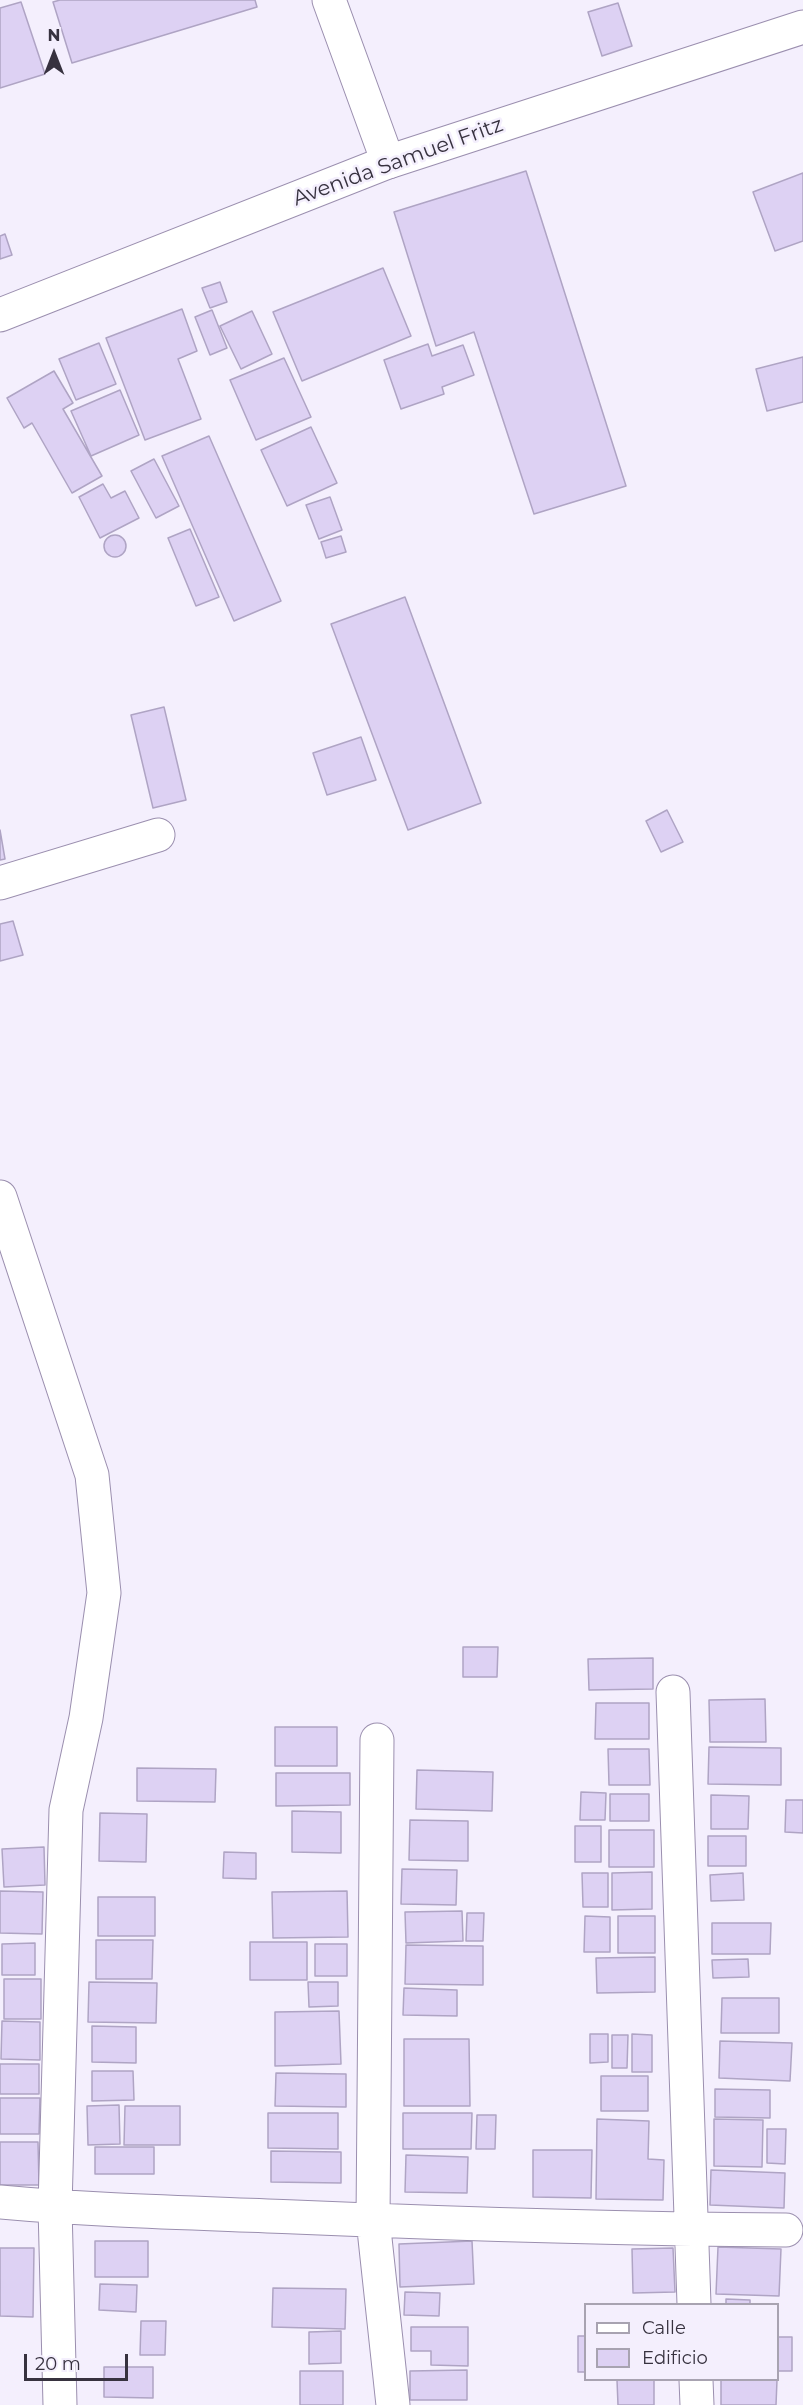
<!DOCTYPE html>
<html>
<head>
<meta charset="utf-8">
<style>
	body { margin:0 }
	#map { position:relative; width:803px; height:2405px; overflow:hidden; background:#f4effd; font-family:Montserrat,sans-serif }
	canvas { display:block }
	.legend { position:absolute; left:584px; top:2303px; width:195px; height:78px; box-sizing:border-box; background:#f4effd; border:2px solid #a8a3b1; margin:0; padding:8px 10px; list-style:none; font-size:18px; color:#37323f }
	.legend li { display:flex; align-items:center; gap:12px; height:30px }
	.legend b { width:30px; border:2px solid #a8a3b1 }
	.north { position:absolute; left:24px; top:24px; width:60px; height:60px; -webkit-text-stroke:4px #f4effd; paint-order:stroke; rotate:0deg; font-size:16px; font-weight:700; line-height:24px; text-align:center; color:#37323f }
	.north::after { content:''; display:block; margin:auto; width:21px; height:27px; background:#37323f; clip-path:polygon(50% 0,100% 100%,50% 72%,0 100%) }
	.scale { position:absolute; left:24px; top:2354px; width:104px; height:27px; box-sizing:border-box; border:3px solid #37323f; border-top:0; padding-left:8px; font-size:18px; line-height:21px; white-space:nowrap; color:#37323f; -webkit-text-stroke:4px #f4effd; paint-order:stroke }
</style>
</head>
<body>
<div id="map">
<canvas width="803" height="2405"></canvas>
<ul class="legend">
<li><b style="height:8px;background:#fff"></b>Calle</li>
<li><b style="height:16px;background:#ddd1f3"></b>Edificio</li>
</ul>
<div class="north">N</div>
<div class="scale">20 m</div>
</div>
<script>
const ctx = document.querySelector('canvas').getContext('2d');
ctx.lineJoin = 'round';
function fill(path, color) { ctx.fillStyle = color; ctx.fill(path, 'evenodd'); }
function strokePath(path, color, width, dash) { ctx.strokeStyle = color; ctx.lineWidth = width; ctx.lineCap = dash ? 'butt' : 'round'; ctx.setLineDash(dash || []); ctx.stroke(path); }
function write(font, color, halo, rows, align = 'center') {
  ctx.font = font + ' Montserrat,sans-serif'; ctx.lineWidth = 5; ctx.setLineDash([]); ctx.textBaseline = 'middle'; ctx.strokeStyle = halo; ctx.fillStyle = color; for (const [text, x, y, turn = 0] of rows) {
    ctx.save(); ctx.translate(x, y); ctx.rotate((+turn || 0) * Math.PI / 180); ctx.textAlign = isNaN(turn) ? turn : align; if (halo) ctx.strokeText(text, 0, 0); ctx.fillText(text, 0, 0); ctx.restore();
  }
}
const building = new Path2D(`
	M60 0H255L257 7 72 63 53 2Z
	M21 2 45 74 0 88V8Z
	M618 3 632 46 602 56 588 12Z
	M526 171 626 486 534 514 474 332 436 346 394 212Z
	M803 173V241L775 251 753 192Z
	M5 234 12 255 0 259V236Z
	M383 268 411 336 302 381 273 312Z
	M220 282 227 302 210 308 202 288Z
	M182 309 197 351 178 359 201 419 145 440 106 338Z
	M212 310 227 348 210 355 195 317Z
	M252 311 272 354 241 369 220 326Z
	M99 343 116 384 76 400 59 359Z
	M428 344 432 356 463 345 474 375 442 387 444 394 401 409 384 360Z
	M803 357V402L767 411 756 369Z
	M284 358 311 417 256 440 230 380Z
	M54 371 73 403 63 409 102 476 72 493 32 423 24 428 7 398Z
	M120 390 139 435 91 456 71 411Z
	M311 427 337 483 287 506 261 450Z
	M209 436 281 601 234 621 162 456Z
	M154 459 179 506 156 518 131 471Z
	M103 484 111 498 125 491 139 518 100 538 79 497Z
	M330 497 342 530 319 539 306 505Z
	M190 529 219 597 196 606 168 538Z
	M104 546a11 11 0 1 1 22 0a11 11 0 1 1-22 0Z
	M341 536 346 552 326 558 321 542Z
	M405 597 481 803 408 830 331 624Z
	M164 707 186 800 153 808 131 715Z
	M361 737 376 780 327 795 313 753Z
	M667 810 683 842 661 852 646 821Z
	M0 830 5 859 0 860Z
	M13 921 23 955 0 961V924Z
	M463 1647H498L497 1677H463Z
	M653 1658V1689L589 1690 588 1659Z
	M765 1699 766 1742H710L709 1700Z
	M596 1703H649V1739H595Z
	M275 1727H337V1766H275Z
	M709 1747 781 1748V1785L708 1784Z
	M608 1749H649L650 1785H609Z
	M137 1768 216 1769 215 1802 137 1801Z
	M417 1770 493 1772 492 1811 416 1809Z
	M276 1773H350V1805L276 1806Z
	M581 1792 606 1793 605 1820H580Z
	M610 1794H649V1821H610Z
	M711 1795 749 1796 748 1829H711Z
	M786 1800H803V1833L785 1832Z
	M292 1811 341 1812V1853L292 1852Z
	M100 1813 147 1814 146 1862 99 1861Z
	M410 1820 468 1821V1861L409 1860Z
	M575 1826H601V1862H575Z
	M609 1830H654V1867H609Z
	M708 1836H746V1866H708Z
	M44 1847 45 1885 4 1887 2 1849Z
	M224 1852 256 1853V1879L223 1878Z
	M402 1869 457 1870 456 1905 401 1904Z
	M652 1872V1909L612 1910V1873Z
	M582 1873H608V1907H583Z
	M743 1873 744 1900 711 1901 710 1875Z
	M0 1891 43 1892 42 1934 0 1933Z
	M347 1891 348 1937 273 1938 272 1892Z
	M98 1897H155V1936H98Z
	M462 1911 463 1941 406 1943 405 1912Z
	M467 1913H484L483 1941H466Z
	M585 1916 610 1917V1952H584Z
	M618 1916H655V1953H618Z
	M712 1923H771L770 1954H712Z
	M96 1940H153L152 1979H96Z
	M250 1942H307V1980H250Z
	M35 1943V1975H2V1944Z
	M315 1944H347V1976H315Z
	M406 1945 483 1946V1985L405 1984Z
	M655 1957V1992L597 1993 596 1958Z
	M748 1959 749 1977 713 1978 712 1960Z
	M4 1979H41V2019H4Z
	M89 1982 157 1983 156 2023 88 2022Z
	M308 1982H338V2006L309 2007Z
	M404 1988 457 1990V2016L403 2015Z
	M722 1998H779V2033H721Z
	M339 2011 341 2064 275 2066V2012Z
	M2 2021 40 2022V2060L1 2059Z
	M92 2026 136 2027V2063L92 2062Z
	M590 2034H608V2062L590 2063Z
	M632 2034 652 2035V2072H632Z
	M612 2035H628L627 2068H612Z
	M404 2039H469L470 2106H404Z
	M720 2041 792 2043 790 2081 719 2078Z
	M0 2064H39V2094H0Z
	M92 2071H133L134 2100 92 2101Z
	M276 2073 346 2074V2107L275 2106Z
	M601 2076H648V2111H601Z
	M715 2089 770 2090V2118L715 2117Z
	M0 2098H40L39 2134H0Z
	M119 2105 120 2144 88 2145 87 2106Z
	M125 2106H180V2145H124Z
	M268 2113H338V2149L268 2148Z
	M403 2113H472L471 2149H403Z
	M477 2115H496L495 2149H476Z
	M597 2119 649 2121 648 2159 664 2160 663 2200 596 2199Z
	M714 2119 763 2120 762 2167 714 2166Z
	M767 2129H786L785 2164 767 2163Z
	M0 2142H38L39 2185H0Z
	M95 2147H154V2174H95Z
	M533 2150H592L591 2198 533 2197Z
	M271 2151 341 2152V2183L271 2182Z
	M406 2155 468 2157 467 2193 405 2192Z
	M711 2170 785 2173 784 2208 710 2205Z
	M95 2241H148V2277H95Z
	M472 2241 474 2284 400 2287 399 2244Z
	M718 2247 781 2249 779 2296 716 2294Z
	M0 2248H34L33 2317 0 2316Z
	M673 2248 675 2292 633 2293 632 2249Z
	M100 2284 137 2285 136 2312 99 2310Z
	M273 2288 346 2289 345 2329 272 2327Z
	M405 2292 440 2293 439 2316 404 2315Z
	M726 2299 750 2300V2304H726Z
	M141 2321H166L165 2355H140Z
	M411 2327H468V2366L431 2365V2351H411Z
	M341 2331V2363L309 2364V2332Z
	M578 2336H586V2372H578Z
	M778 2337H792V2371H778Z
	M104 2367H153V2398L104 2397Z
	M467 2370V2400H410V2371Z
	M300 2371H343V2405H300Z
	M617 2380H654V2405H618Z
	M721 2380H777L776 2405H721Z`);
const minor = new Path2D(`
	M329 0 388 162
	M0 883 158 835
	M0 1197 92 1475 104 1593 86 1718 66 1810 55 2207 60 2405
	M673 1692 694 2304
	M377 1740 373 2220 393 2405
	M0 2202C98 2211 197 2213 295 2217 459 2224 622 2229 786 2230
	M696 2380 697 2405`);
const tertiary = new Path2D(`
	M0 315 388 162 803 27`);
const streetNames = [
	["Avenida Samuel Fritz",398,162,-20]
];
fill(building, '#ddd1f3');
strokePath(building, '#afa4c4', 1.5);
strokePath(minor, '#9b8faf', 35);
strokePath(tertiary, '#9b8faf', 35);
strokePath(minor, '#fff', 33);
strokePath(tertiary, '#fff', 33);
write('21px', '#37323f', '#f4effd', streetNames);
</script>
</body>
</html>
